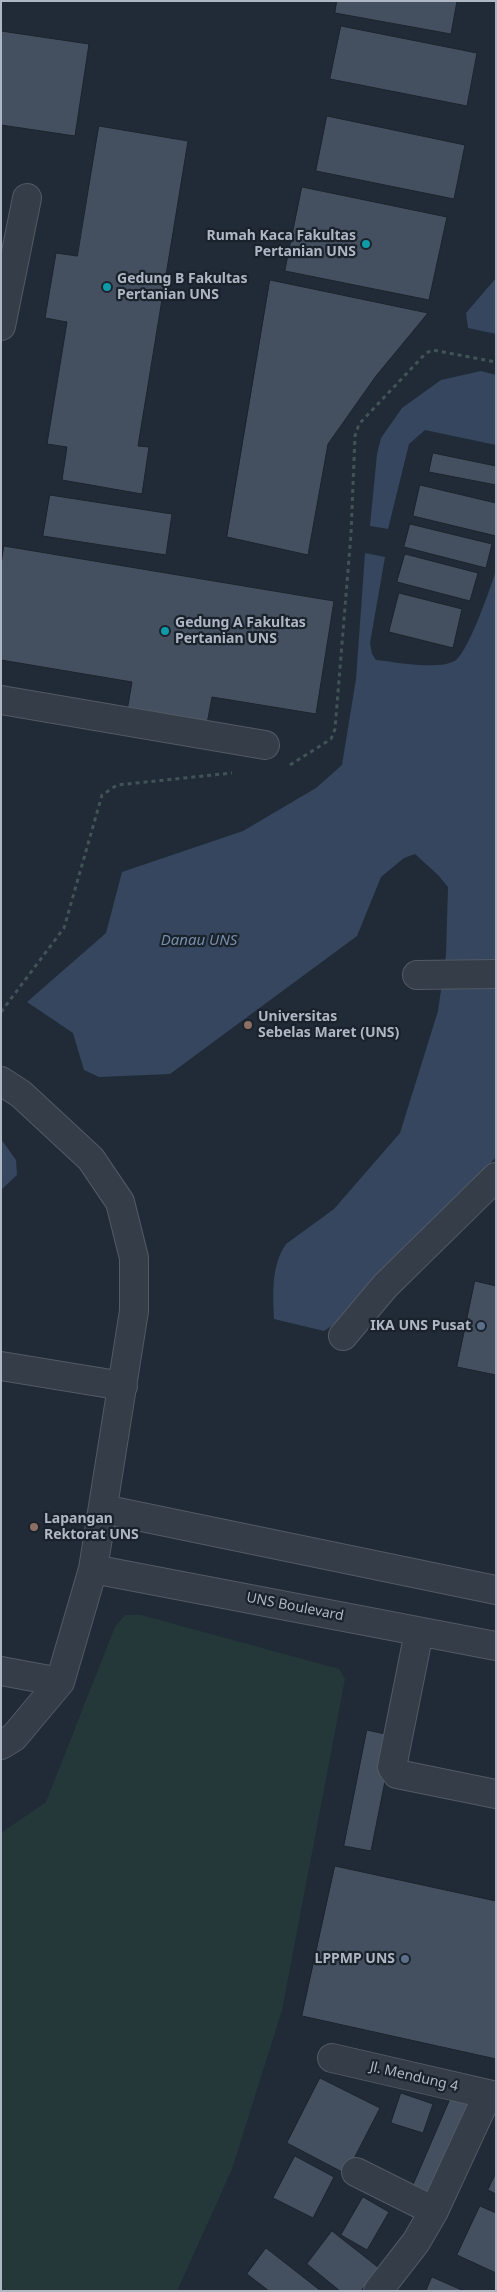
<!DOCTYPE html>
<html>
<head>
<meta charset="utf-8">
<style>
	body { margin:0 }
	#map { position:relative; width:497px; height:2292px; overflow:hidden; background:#212b37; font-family:"Noto Sans",sans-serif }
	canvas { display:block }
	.frame { position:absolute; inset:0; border:2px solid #afb7c4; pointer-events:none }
</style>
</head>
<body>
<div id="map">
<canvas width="497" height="2292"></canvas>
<div class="frame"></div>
</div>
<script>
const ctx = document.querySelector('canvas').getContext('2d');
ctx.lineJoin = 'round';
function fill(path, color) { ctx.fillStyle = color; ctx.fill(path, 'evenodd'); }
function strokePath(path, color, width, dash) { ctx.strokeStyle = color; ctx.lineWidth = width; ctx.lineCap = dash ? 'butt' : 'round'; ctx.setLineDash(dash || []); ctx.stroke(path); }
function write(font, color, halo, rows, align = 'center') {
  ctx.font = font + ' "Noto Sans",sans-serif'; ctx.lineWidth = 4.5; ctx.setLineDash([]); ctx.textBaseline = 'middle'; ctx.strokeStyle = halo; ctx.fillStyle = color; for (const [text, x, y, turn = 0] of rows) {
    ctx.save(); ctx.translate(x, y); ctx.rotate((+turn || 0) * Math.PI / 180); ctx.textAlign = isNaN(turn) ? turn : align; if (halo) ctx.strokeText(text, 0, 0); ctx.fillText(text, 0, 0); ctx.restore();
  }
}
const green = new Path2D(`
	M125 1615H141L339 1669 345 1679 282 2010 232 2169 177 2291H1V1833L46 1802 115 1627Z`);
const water = new Path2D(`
	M496 278V334L468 328 466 313Z
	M481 371 496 375V445L425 430 409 444 388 529 370 526 377 454 381 438 402 408 441 380Z
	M365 553 385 557 370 643 372 654 376 660C396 662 440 671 456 660 469 650 491 587 496 570V1157L455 1202 336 1323 324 1331 274 1319C273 1293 271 1266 286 1244L334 1209 400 1133 438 1011 446 955 448 887 438 875 415 854 404 858 381 877 357 936 170 1074 99 1077 84 1070 73 1033 27 1002 106 933 122 872 243 831 316 788 342 765 356 679Z
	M1 1139 16 1160 17 1175 1 1190Z`);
const building = new Path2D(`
	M337 1H457L451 34 335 13Z
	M341 26 477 53 467 106 330 79Z
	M1 31 89 44 75 136 1 125Z
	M327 116 465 145 454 199 316 171Z
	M99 126 188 141 138 446 149 447 142 494 62 480 67 447 47 444 67 322 45 318 56 253 77 256Z
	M302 187 447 217 429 300 285 271Z
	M270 280 428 313 376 376 328 444 308 555 227 537Z
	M433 453 496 466V485L429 472Z
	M420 485 496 503V536L413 516Z
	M50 495 172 514 166 555 43 536Z
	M410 524 492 544 486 568 404 547Z
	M4 546 334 601 316 714 212 697 207 724 127 711 132 682 1 660V565Z
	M405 554 478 573 470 601 397 582Z
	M399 593 462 609 453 648 389 632Z
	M475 1281 496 1286V1375L457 1367Z
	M367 1730 394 1736 371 1851 344 1846Z
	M335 1866 496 1901V2059L302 2016Z
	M320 2078 380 2108 346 2174 287 2143Z
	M401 2093 433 2104 423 2133 391 2123Z
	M452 2095 474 2105 433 2200 411 2190Z
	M295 2156 334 2177 313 2218 273 2198Z
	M496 2173V2194L488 2190Z
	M363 2197 389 2212 367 2250 341 2235Z
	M480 2206 496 2213V2273L457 2255Z
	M332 2231 379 2268 361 2291H340L307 2264Z
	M266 2248 321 2291H269L247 2274Z
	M432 2277 464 2291H426Z`);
const path = new Path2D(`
	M290 765 331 739 335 729 351 534 355 436 359 424 426 353 433 350 496 362
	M1 1012 64 928 102 795 117 785 232 773`);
const minor = new Path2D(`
	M1 326 27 198
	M1 700 265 745
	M417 975 496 974
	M1 1081 21 1094 91 1159 120 1202 134 1258V1311L93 1569 60 1682 14 1737 1 1745
	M343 1336 385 1286 496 1177
	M1 1366 123 1386
	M103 1509 496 1590
	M93 1569 496 1646
	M419 1632 392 1767 397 1774 496 1794
	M1 1671 60 1682
	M332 2058 496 2096
	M356 2172 434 2211
	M378 2291 416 2242 434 2211 488 2094`);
const markers = [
	[366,244,5,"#0f9aa8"],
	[107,287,5,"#0f9aa8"],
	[165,631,5,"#0f9aa8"],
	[248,1025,5,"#8d6e63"],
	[481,1326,5,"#5c6f8a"],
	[34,1527,5,"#8d6e63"],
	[405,1959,5,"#5c6f8a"]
];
const poiNames = [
	["Rumah Kaca Fakultas",356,236,"right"],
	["Pertanian UNS",356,252,"right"],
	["Gedung B Fakultas",117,279],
	["Pertanian UNS",117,295],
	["Gedung A Fakultas",175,623],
	["Pertanian UNS",175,639],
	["Universitas",258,1017],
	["Sebelas Maret (UNS)",258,1033],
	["IKA UNS Pusat",471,1326,"right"],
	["Lapangan",44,1519],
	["Rektorat UNS",44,1535],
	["LPPMP UNS",395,1959,"right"]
];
const streetNames = [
	["UNS Boulevard",295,1607,11],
	["Jl. Mendung 4",414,2077,13]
];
const waterNames = [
	["Danau UNS",199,941]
];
fill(green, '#243839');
fill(water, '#35465e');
fill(building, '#44505f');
strokePath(building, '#1c242e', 1);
strokePath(minor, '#525a65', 30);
strokePath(path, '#415356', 3, [4, 4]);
strokePath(minor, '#353d48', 28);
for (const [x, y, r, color] of markers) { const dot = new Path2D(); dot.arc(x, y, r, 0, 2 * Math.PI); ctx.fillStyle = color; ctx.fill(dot); strokePath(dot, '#1a222c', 2); }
write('bold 14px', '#afb7c4', '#1a222c', poiNames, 'left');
write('14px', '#afb7c4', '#1a222c', streetNames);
write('italic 15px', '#788eab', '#1a222c', waterNames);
</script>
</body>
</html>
